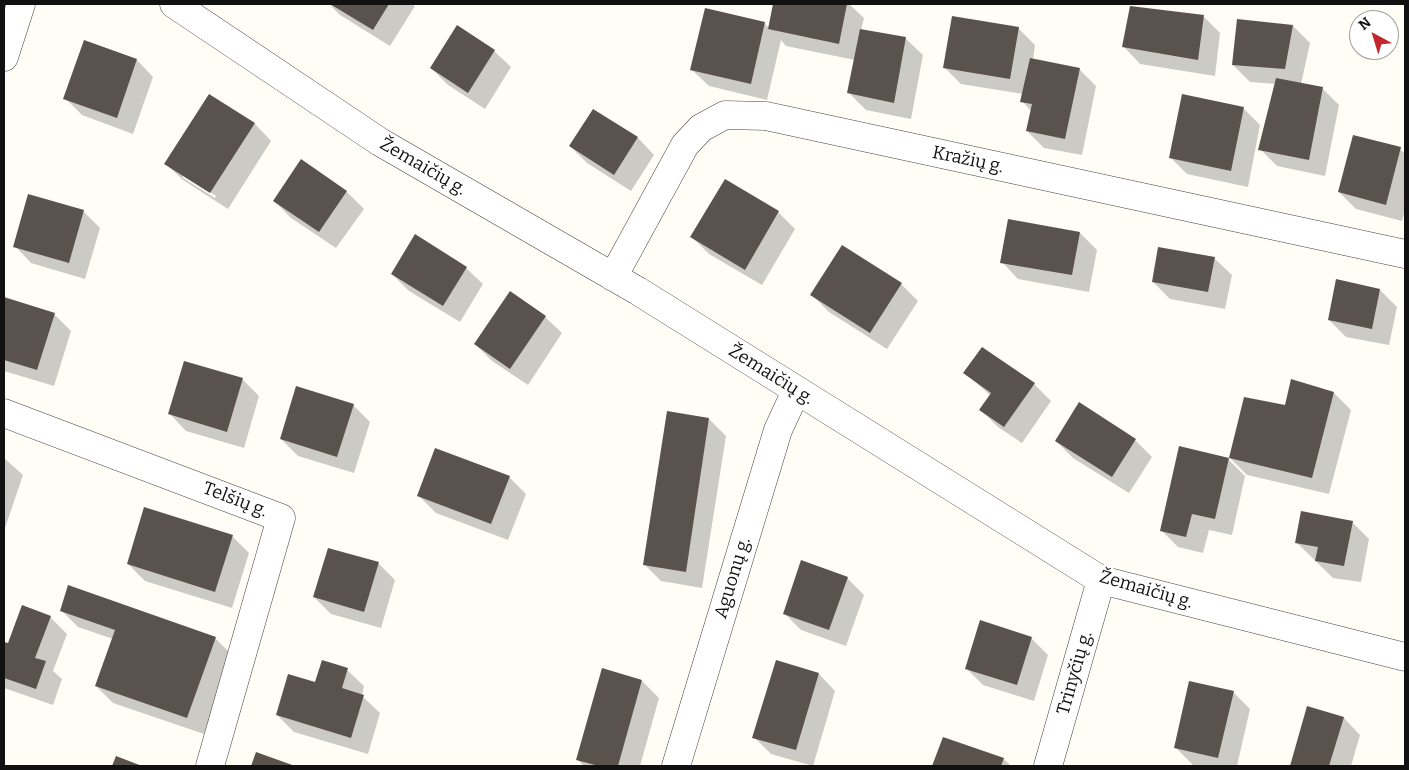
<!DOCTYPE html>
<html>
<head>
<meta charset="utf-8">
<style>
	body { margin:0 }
	#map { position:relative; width:1409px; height:770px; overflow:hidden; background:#fffdf5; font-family:Bitter,serif }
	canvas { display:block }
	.frame { position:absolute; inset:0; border:5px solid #111; pointer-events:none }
	.north { position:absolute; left:1349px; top:10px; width:50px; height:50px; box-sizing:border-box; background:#fff; border:1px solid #a0a0a0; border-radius:50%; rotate:321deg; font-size:14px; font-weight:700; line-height:20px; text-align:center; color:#111 }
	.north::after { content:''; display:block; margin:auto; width:18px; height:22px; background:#c4262e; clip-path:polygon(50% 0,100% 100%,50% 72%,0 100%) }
</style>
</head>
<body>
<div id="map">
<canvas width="1409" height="770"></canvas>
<div class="frame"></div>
<div class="north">N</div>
</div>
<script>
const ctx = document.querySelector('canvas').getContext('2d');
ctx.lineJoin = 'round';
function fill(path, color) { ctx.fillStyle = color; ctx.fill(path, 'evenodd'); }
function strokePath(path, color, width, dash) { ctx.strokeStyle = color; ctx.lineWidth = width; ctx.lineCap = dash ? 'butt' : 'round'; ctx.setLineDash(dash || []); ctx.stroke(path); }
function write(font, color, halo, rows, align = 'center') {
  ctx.font = font + ' Bitter,serif'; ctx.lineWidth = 5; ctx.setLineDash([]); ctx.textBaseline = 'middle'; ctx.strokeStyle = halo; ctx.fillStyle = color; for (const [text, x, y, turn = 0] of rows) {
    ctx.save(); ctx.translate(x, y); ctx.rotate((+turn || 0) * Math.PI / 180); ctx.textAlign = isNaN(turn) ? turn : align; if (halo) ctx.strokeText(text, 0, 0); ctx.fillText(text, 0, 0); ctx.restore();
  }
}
const shadow = new Path2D(`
	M329 4H412L415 6 390 46 340 15Z
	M774 4H849L864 18 861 30 906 39 923 55 911 119 866 110 849 93 855 60 786 46 781 40 767 100 709 86 692 70 764 23 769 28Z
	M1204 17 1220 33 1215 76 1140 64 1124 47Z
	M1238 20 1293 26 1310 43 1301 84 1322 88 1339 105 1325 176 1277 166 1260 149 1276 84 1250 82 1233 65Z
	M1018 28 1035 45 1033 60 1079 69 1096 86 1082 155 1044 148 1027 131 1031 111 1022 101 1023 94 961 84 944 67Z
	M494 51 511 67 485 109 448 85 431 68Z
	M137 60 153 77 133 134 82 115 65 98Z
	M210 96 255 124 271 141 228 209 183 180 166 164ZM183 175 216 196 215 198 183 178Z
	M1243 108 1260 125 1248 187 1187 174 1170 157Z
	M593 110 638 138 654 155 631 191 587 163 570 146Z
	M1400 149 1405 154V210L1402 221 1356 209 1339 192Z
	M301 161 347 192 364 209 336 248 291 218 274 201Z
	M725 181 778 212 795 229 762 285 709 254 692 237Z
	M83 211 100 228 85 279 31 263 15 246Z
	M1080 233 1097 250 1089 292 1018 279 1002 262Z
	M1159 248 1215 259 1232 275 1225 309 1170 299 1153 282Z
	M466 268 483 284 460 322 409 291 392 274Z
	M901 284 918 301 887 349 829 312 812 295Z
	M1380 290 1397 307 1389 345 1346 337 1329 320Z
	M4 299 54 314 71 331 54 386 4 371Z
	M545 317 562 333 528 385 492 361 475 344Z
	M983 348 1034 384 1051 401 1022 443 998 427 981 410 991 396 965 373Z
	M242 379 259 396 244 448 186 431 170 414Z
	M1334 393 1351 410 1329 494 1247 475 1230 458 1286 406Z
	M353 405 370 422 354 473 298 456 281 439Z
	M709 419 726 436 702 588 661 581 645 565Z
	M1135 440 1152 457 1129 493 1073 458 1056 441Z
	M4 458 23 475 4 531Z
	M1228 459 1245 476 1232 535 1209 530 1203 553 1178 547 1161 530Z
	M509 477 526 494 508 540 436 513 419 496Z
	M145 509 233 537 249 553 232 608 145 581 128 564Z
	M1352 522 1369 539 1361 582 1333 578 1296 542Z
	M378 563 395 580 381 628 331 614 314 597Z
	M847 578 864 595 846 646 801 630 784 613Z
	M61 610 215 638 232 655 204 734 113 703 96 686 113 639 78 627Z
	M50 617 67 634 53 671 62 679 53 705 4 688V643L9 645Z
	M1031 638 1048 655 1034 701 983 685 966 668Z
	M347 670 364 686 362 696 380 713 368 754 294 732 277 715 316 683Z
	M819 674 835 691 813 766 771 754 754 737Z
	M642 681 659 698 640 766H584L578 760Z
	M1233 692 1250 709 1237 766 1193 765 1176 748Z
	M1308 708 1344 718 1360 735 1351 766H1291Z
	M943 738 1004 759 1011 766H934Z`);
const building = new Path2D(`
	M330 4H389L373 30Z
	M773 4H847L839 44 768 29Z
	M1130 6 1204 15 1198 60 1122 47Z
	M705 8 765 22 751 84 690 70Z
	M952 16 1019 27 1010 79 943 68Z
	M1237 19 1293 25 1285 69 1232 65Z
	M457 25 495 50 468 93 430 68Z
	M860 29 906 37 894 103 847 93Z
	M84 40 137 59 117 118 63 99Z
	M1030 58 1080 68 1065 139 1026 131 1032 104 1020 102Z
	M1276 78 1323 87 1309 160 1258 150Z
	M209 94 255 123 210 193 164 164Z
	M1182 94 1244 107 1231 171 1169 158Z
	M593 109 638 137 614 175 569 146Z
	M1353 135 1401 147 1386 205 1338 192Z
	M301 159 347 191 319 232 273 201Z
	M725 179 779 211 745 270 690 237Z
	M28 194 84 210 69 263 13 247Z
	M1008 219 1080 232 1072 275 1000 263Z
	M415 234 467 267 443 306 391 274Z
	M842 245 902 283 870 333 810 295Z
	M1158 247 1215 257 1208 292 1152 282Z
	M1336 279 1380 289 1372 329 1328 320Z
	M510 291 546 316 510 369 474 344Z
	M4 297 55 313 37 370 4 360Z
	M982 347 1035 383 1004 427 979 410 991 393 963 373Z
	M184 361 243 378 227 432 168 414Z
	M1291 379 1334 392 1312 478 1229 458 1244 397 1285 405Z
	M296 386 354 404 337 457 280 439Z
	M1079 402 1136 439 1112 477 1055 441Z
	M667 411 709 418 686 572 643 565Z
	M1179 446 1229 458 1215 519 1192 514 1186 537 1160 531Z
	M435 448 510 476 491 524 417 496Z
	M144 507 233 535 215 592 127 564Z
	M1301 511 1353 521 1344 566 1315 561 1318 547 1295 543Z
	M328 548 379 562 364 612 313 597Z
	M801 560 848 577 829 630 783 614Z
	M68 585 216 637 187 718 95 686 115 630 60 611Z
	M22 605 51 616 35 658 46 661 36 689 4 678V642L8 643Z
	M980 620 1032 637 1017 685 965 669Z
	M322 660 348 668 342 688 364 695 351 738 276 715 288 674 315 682Z
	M776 660 819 673 796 750 752 738Z
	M602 668 642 680 618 766H599L576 760Z
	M1189 681 1234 691 1218 758 1174 748Z
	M1307 706 1344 717 1329 766H1290Z
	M943 737 1004 758 1001 766H932Z
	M256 752 295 766H251Z
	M116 756 142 766H112Z`);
const minor = new Path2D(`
	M174 4 380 142 638 291 1101 580 1405 657
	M4 57 21 4
	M613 277 685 145 701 128 725 115 766 116 1405 254
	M4 413 281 518 210 766
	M676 766 778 430 796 391
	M1048 766 1101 580`);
const streetNames = [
	["Kražių g.",968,160,12],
	["Žemaičių g.",423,167,30],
	["Žemaičių g.",771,375,32],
	["Telšių g.",235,500,21],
	["Aguonų g.",733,578,-73],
	["Žemaičių g.",1146,590,16],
	["Trinyčių g.",1075,673,-74]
];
fill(shadow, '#0003');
fill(building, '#5a524d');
strokePath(minor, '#444', 29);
strokePath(minor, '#fff', 28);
write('18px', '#111', '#fff', streetNames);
</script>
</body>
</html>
